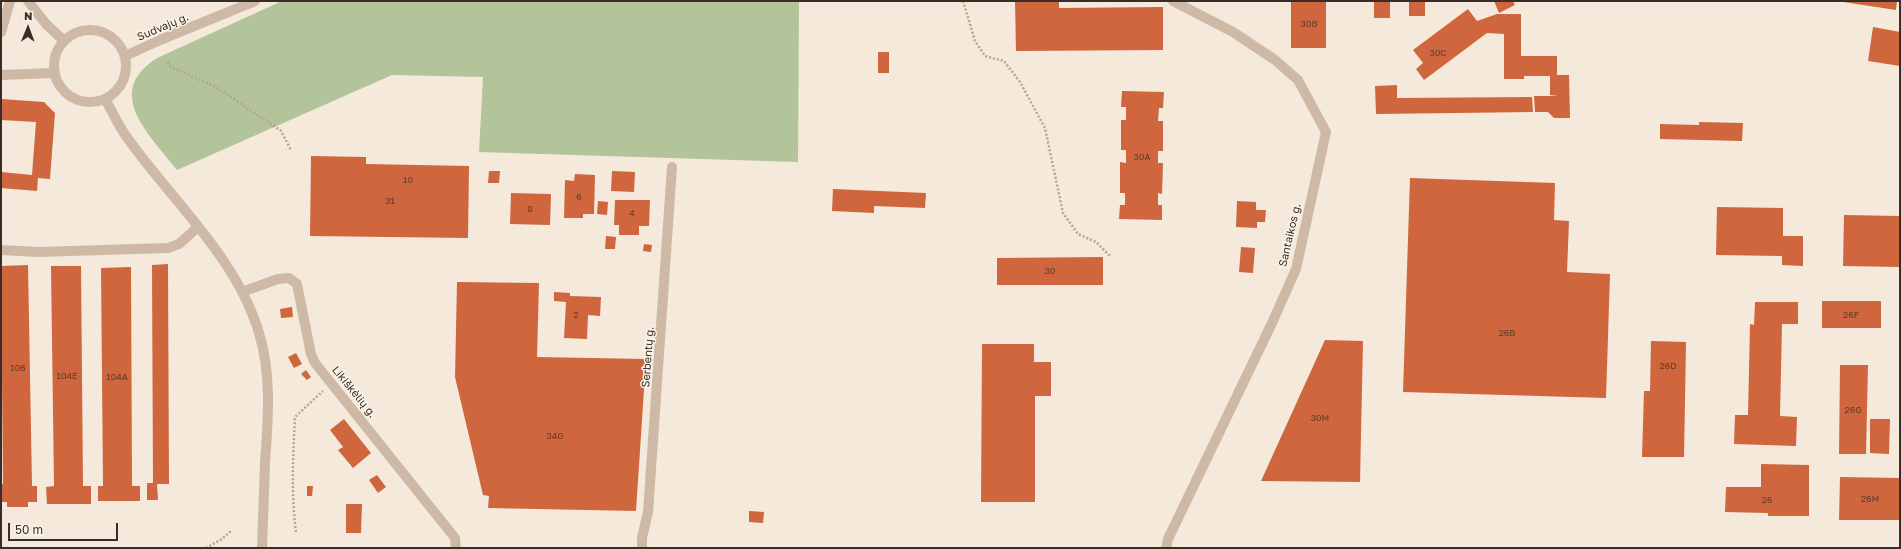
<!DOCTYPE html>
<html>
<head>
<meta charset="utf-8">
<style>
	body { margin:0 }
	#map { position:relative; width:1901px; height:549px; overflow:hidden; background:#f4e9db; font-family:"Golos Text",sans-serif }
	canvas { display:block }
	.frame { position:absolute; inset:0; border:2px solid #382d27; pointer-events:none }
	.north { position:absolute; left:8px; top:8px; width:40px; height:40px; -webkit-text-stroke:3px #fbf3e8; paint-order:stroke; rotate:1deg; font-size:11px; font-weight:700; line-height:16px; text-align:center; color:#382d27 }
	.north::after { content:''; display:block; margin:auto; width:14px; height:18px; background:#382d27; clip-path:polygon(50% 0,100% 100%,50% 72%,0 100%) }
	.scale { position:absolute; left:8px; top:523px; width:110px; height:18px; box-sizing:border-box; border:2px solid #382d27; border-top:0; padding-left:5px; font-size:12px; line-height:14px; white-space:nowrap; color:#382d27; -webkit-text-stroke:3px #fbf3e8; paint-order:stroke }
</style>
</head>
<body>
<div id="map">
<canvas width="1901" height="549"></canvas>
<div class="frame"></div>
<div class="north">N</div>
<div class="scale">50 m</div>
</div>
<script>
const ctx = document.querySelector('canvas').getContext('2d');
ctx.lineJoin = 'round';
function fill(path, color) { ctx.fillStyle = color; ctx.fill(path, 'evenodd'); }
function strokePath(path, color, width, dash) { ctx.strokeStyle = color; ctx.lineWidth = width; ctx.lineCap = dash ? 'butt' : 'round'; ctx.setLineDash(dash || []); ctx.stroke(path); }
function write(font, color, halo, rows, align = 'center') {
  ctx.font = font + ' "Golos Text",sans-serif'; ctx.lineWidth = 3; ctx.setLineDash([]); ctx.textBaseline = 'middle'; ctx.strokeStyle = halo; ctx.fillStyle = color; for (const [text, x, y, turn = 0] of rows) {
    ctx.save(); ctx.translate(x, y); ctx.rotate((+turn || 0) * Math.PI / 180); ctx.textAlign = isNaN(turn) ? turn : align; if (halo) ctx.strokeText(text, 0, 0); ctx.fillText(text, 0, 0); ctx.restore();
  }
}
const green = new Path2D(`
	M282 1H799L798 162 479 152 483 77 392 75 177 170C151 136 102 93 157 58Z`);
const building = new Path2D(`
	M1015 1H1059V8L1163 7V50L1016 51Z
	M1291 1H1326V48H1291Z
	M1374 1H1390V18H1374Z
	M1409 1H1425V16H1409Z
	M1494 1H1513L1515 5 1499 13Z
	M1837 1H1897L1896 10Z
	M1468 9 1477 21 1497 14H1521V56H1557V75H1569L1570 118H1554L1548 112H1535L1534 96H1558L1550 95V76H1524V79H1504V34L1487 33 1424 80 1416 69 1423 63 1413 50Z
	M1873 27 1900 32V66L1868 61Z
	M878 52H889V73H878Z
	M1397 85V98L1532 97 1533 112 1376 114 1375 86Z
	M1122 91 1164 92 1163 108H1159L1158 121H1163V151H1158V163H1163L1162 194 1158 193V205H1162V220L1119 219 1120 205H1125V193H1120V162L1126 163V150H1121V120H1126V107H1121Z
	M1 99 44 102 55 113 50 179 38 178 37 191 1 188V172L32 175 36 122 1 120Z
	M1699 122 1743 123 1742 141 1660 139V124L1699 125Z
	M311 156 366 157V164L469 166 468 238 310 236Z
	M489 171H500L499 183H488Z
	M612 171 635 172 634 192 611 191Z
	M575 174 595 175 594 214H583V218H564L565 180 574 181Z
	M1410 178 1555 183 1554 220 1569 221 1567 272 1610 274 1606 398 1403 392Z
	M833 189 926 193 925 208 874 206V213L832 211Z
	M511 193 551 194 550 225 510 224Z
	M615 200H650L649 226H639V235H619V225H614Z
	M598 201 608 202 607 215 597 214Z
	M1237 201 1256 202V210H1266L1265 222H1257V228L1236 227Z
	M1717 207 1783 208V236H1803V266L1782 265V256L1716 255Z
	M1844 215 1900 216V267L1843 266Z
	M606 236 616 237 615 249H605Z
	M644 244 652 245 651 252 643 251Z
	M1241 247 1255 248 1253 273 1239 272Z
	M1103 257V285H997V258Z
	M168 264 169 484H157L158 500H147V483H153L152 265Z
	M28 265 32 486H37V502H28V507H7V502H1V484H3L1 266Z
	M51 266H81L83 486H91V504H47L46 487 54 486Z
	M131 267 132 486H140V501H98V486H103L101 268Z
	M457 282 539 283 537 357 646 359 636 511 488 508 489 496 483 495 455 377Z
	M554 292 570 293V296L601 297 600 316 588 315 587 339 564 338 566 302 554 301Z
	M1822 301H1881V328H1822Z
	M1755 302H1798V324H1782L1780 416 1797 417 1796 446 1734 444 1735 415H1748L1750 324 1754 325Z
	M292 307 293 317 281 318 280 309Z
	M1325 340 1363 341 1360 482 1261 481Z
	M1651 341 1686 342 1684 457H1642L1644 391H1650Z
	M982 344H1034V362H1051V396H1035V502H981Z
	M296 353 302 364 294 368 288 357Z
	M1840 365H1868L1866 454H1839Z
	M306 370 311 377 307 380 301 374Z
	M344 419 371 453 353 468 338 450 343 447 330 430Z
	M1870 419H1890L1889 454 1870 453Z
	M1761 464 1809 465V516H1768V513L1725 512 1726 487H1761Z
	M377 475 386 487 378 493 369 480Z
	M1840 477 1900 478V520H1839Z
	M307 486H313L312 496H307Z
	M346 504H362L361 533H346Z
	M749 511 764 512 763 523 749 522Z`);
const path = new Path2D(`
	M963 1 975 41 985 56 1004 61 1020 82 1045 128 1063 213 1078 234 1096 242 1111 257
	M168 62 171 67 216 87 281 131 291 150
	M296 532C291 494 293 456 295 417L323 391
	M206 548 222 539 231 531`);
const minor = new Path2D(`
	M28 1 46 24 63 40
	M54 66a36 36 0 1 1 72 0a36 36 0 1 1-72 0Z
	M1 32 10 1
	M125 56 160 40 255 1
	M1 75 54 73
	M105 99C112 111 118 125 126 136 171 200 236 256 259 333 272 375 268 420 265 463 264 491 263 520 262 548
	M1 250 38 252 168 248 179 244 198 227
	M242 292 278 279 289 278 297 284 311 354 315 363 455 538 456 548
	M642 548V538L648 512 672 167
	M1166 548 1168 539 1272 323 1296 269 1326 132 1298 80 1275 60 1233 32 1173 1`);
const numberNames = [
	["30B",1309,24],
	["30C",1438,53],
	["30A",1142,157],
	["10",408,180],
	["6",579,197],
	["31",390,201],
	["8",530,209],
	["4",632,213],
	["30",1050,271],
	["2",576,315],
	["26F",1851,315],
	["26B",1507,333],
	["26D",1668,366],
	["106",18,368],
	["104E",67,376],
	["104A",117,377],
	["26G",1853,410],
	["30M",1320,418],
	["34G",555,436],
	["26M",1870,499],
	["26",1767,500]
];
const streetNames = [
	["Sudvajų g.",163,27,-23],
	["Santaikos g.",1290,235,-77],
	["Serbentų g.",648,357,-86],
	["Likiškėlių g.",354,392,51]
];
fill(green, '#b4c49a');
fill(building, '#cf663d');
strokePath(path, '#b9a390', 2.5, [2, 2]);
strokePath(minor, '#cdb9a6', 10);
write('9px', '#5e3b2c', null, numberNames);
write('11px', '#382d27', '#fbf3e8', streetNames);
</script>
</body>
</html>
